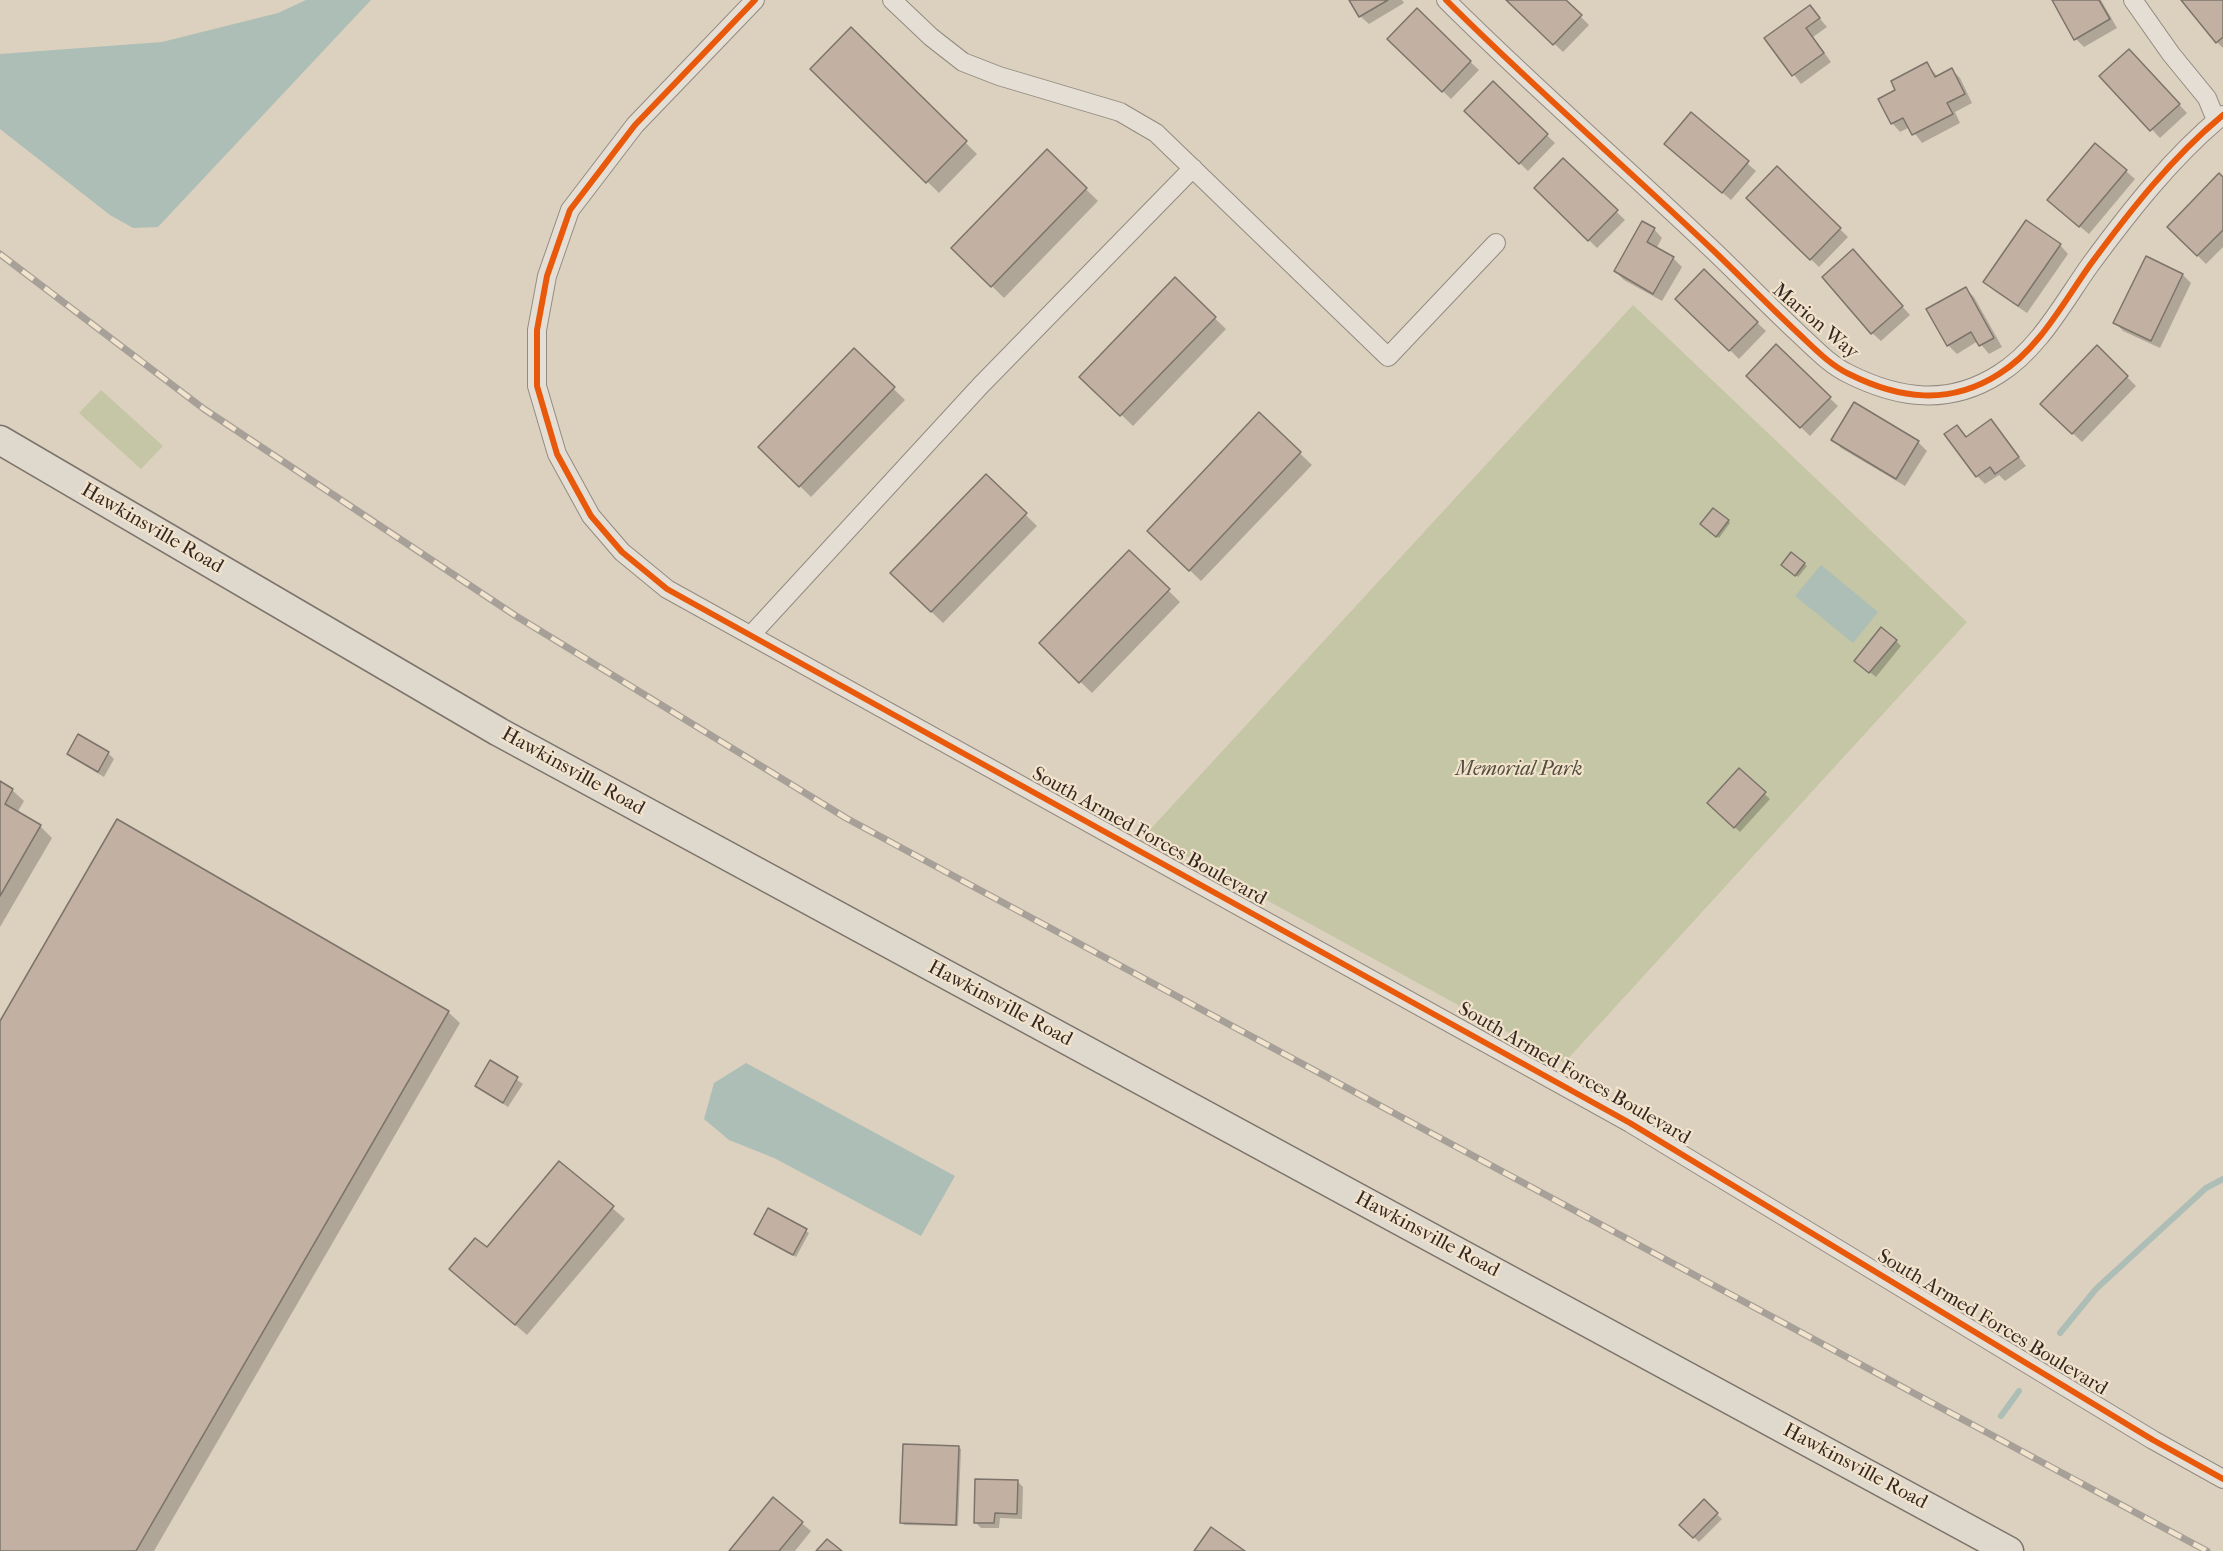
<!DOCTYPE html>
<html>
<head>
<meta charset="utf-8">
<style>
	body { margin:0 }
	canvas { display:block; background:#dcd0be }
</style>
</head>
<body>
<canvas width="2223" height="1551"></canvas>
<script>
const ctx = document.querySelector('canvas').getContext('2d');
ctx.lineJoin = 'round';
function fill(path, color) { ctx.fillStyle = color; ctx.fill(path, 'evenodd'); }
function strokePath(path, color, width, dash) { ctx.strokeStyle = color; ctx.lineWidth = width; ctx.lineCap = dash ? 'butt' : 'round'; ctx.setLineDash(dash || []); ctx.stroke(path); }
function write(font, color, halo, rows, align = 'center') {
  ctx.font = font + ' "IM FELL French Canon",serif'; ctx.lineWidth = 4.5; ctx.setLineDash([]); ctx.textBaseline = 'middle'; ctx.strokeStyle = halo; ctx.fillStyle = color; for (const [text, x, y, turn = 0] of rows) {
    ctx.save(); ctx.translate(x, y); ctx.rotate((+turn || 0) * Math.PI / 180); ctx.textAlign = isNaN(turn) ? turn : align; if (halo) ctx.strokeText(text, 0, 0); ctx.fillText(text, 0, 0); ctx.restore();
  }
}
const green = new Path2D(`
	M1633 305 1967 622 1564 1063 1146 834Z
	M101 390 163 446 141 469 79 413Z`);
const water = new Path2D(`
	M306 0H371L158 227 133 228 110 215 0 129V54L162 42 278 13Z
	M1821 565 1878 612 1853 643 1795 596Z
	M746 1063 955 1176 921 1236 774 1158 729 1140 704 1119 714 1083Z`);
const shadow = new Path2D(`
	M1351 0H1402L1404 3 1369 24 1360 16Z
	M1508 0H1564L1589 25 1563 52Z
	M2053 0H2101L2117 28 2084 47 2076 39Z
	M2183 0H2223V48L2217 42Z
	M1810 7 1827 27 1813 37 1831 62 1801 84 1766 38Z
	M1417 11 1479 70 1451 99 1389 39Z
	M851 29 977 154 939 193 812 69Z
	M2137 59 2187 113 2160 138 2102 76Z
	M1927 64 1938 77 1952 70 1960 78 1972 103 1955 112 1960 123 1922 143 1910 127 1900 132 1892 123 1897 91Z
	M1493 83 1555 143 1528 171 1466 111Z
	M1691 114 1756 171 1731 200 1666 144Z
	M2096 145 2135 179 2089 234 2058 209Z
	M1047 151 1098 201 1004 298 953 248Z
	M1563 160 1625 220 1597 248 1536 188Z
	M1777 168 1848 237 1819 267 1748 198Z
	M2223 179V247L2206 264 2169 227Z
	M1654 229 1662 238 1656 249 1673 258 1682 267 1662 301 1624 280 1615 271Z
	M2060 245 2068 254 2027 313 1993 290 1985 282Z
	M1861 260 1910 315 1881 341 1872 333Z
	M1704 272 1766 331 1739 359 1678 299Z
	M2183 275 2191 283 2160 348 2123 331 2115 322Z
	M1175 280 1226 329 1133 426 1082 377Z
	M1965 288 1974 297 2002 347 1989 354 1978 341 1957 354 1948 345Z
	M1776 347 1838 406 1810 436 1748 376Z
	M2097 347 2136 386 2082 442 2042 404Z
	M854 350 905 400 811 497 760 447Z
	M1854 404 1918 442 1927 451 1905 486 1841 448 1833 439Z
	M1259 414 1312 465 1201 581 1149 531Z
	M1991 421 2026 466 2005 481 1999 475 1985 484 1977 476 1957 426 1968 438Z
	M986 476 1037 526 943 623 892 573Z
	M1728 521 1730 523 1719 538 1704 527Z
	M1129 552 1180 602 1092 693 1041 643Z
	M1791 554 1807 566 1798 577 1783 565Z
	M1896 641 1901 646 1876 677 1862 666Z
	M79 736 109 754 114 759 104 777 74 759 68 754Z
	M1739 770 1770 799 1740 832 1709 803Z
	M0 782 12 790 24 801 17 813 40 826 52 838 0 927Z
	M448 1012 460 1023 154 1551H0V1024Z
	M491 1062 523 1084 508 1107 476 1085Z
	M560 1163 625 1219 527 1335 451 1269 487 1249Z
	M768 1210 809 1233 796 1257 756 1234Z
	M958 1447 961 1449 958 1526 904 1525 902 1522Z
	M1017 1481 1023 1487 1022 1519 1000 1518 999 1528H981L975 1522Z
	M773 1499 811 1531 795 1551H730Z
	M1704 1502 1722 1519 1699 1542 1681 1525Z`);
const stream = new Path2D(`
	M2060 1333 2096 1289 2206 1188 2223 1179
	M2001 1416 2019 1391`);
const building = new Path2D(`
	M1349 0H1388L1359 17Z
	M1506 0H1566L1582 15 1553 45Z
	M2052 0H2099L2110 19 2074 40Z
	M2181 0H2223V37L2216 43Z
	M1810 5 1820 18 1806 28 1824 53 1792 76 1764 38Z
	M1417 8 1471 61 1442 92 1387 39Z
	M851 27 967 141 926 183 810 69Z
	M2129 49 2180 104 2150 131 2099 76Z
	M1927 62 1935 77 1952 68 1965 94 1947 103 1953 114 1912 135 1903 118 1891 124 1878 99 1895 90 1891 81Z
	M1493 81 1548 134 1519 164 1464 111Z
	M1691 112 1749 161 1722 193 1664 144Z
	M2095 143 2127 170 2079 227 2047 200Z
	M1047 149 1087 188 991 287 951 248Z
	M1563 158 1618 210 1588 241 1534 188Z
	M1777 166 1841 228 1810 260 1746 198Z
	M2219 173 2223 177V230L2197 256 2167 227Z
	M2026 220 2061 244 2018 306 1983 282Z
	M1642 221 1655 228 1647 242 1674 257 1653 294 1614 271Z
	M1853 249 1903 306 1871 334 1822 277Z
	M2146 256 2183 274 2151 341 2113 323Z
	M1704 269 1758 322 1729 351 1675 299Z
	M1175 277 1216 317 1120 416 1079 377Z
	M1966 287 1994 338 1979 346 1971 332 1947 346 1926 309Z
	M1776 344 1831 397 1800 428 1746 376Z
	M2097 345 2128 376 2072 434 2040 404Z
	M854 348 895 387 799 487 758 447Z
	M1854 402 1919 441 1896 479 1831 440Z
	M1259 412 1301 452 1189 571 1147 531Z
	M1991 419 2019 457 1995 474 1990 467 1976 477 1944 434 1957 425 1966 437Z
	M986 474 1027 513 931 612 890 573Z
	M1713 508 1729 520 1716 537 1700 524Z
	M1129 550 1170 589 1079 683 1039 643Z
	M1791 552 1805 563 1795 576 1781 565Z
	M1881 627 1897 640 1869 673 1854 661Z
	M78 734 109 752 98 772 67 754Z
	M1739 768 1766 792 1734 828 1707 803Z
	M0 781 13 789 5 804 41 825 0 896Z
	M117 819 449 1011 136 1551H0V1021Z
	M490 1060 518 1077 503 1103 475 1086Z
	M559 1161 614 1206 515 1325 449 1269 475 1238 487 1247Z
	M768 1208 807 1229 793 1255 754 1234Z
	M903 1444 959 1446 956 1525 900 1523Z
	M975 1479 1018 1480 1017 1514 995 1513 994 1523H974Z
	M773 1497 803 1522 779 1551H729Z
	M1704 1499 1718 1513 1693 1538 1679 1525Z
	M1211 1527 1245 1551H1194Z
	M827 1539 842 1551H816Z`);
const street = new Path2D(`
	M755 0 635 125 570 210 547 276 537 330V386L557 454 591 516 622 552 667 589 1630 1123 2153 1440 2223 1479
	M892 0 931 37 963 62 999 76 1120 112 1156 133 1388 357 1496 243
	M1446 0C1533 87 1627 168 1716 253 1744 280 1771 308 1799 334 1814 348 1830 365 1849 374 1899 399 1949 406 1999 374 2039 349 2063 303 2090 265 2129 212 2172 157 2223 115
	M2133 0 2171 54 2207 98 2216 120
	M751 635 981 385 1193 168`);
const primary = new Path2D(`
	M0 440 499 732 2009 1551`);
const rail = new Path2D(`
	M0 254 204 409 516 616 846 818 2207 1551`);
const cycleway = new Path2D(`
	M755 0 635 125 570 210 547 276 537 330V386L557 454 591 516 622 552 667 589 1630 1123 2153 1440 2223 1479
	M1446 0C1533 87 1627 168 1716 253 1744 280 1771 308 1799 334 1814 348 1830 365 1849 374 1899 399 1949 406 1999 374 2039 349 2063 303 2090 265 2129 212 2172 157 2223 115`);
const streetNames = [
	["Marion Way",1815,322,40],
	["Hawkinsville Road",152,529,30],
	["Hawkinsville Road",573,772,29],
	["South Armed Forces Boulevard",1149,837,29],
	["Hawkinsville Road",1000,1004,28],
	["South Armed Forces Boulevard",1574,1074,30],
	["Hawkinsville Road",1427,1235,28],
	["South Armed Forces Boulevard",1992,1323,31],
	["Hawkinsville Road",1855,1467,28]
];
const parkNames = [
	["Memorial Park",1519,770]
];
fill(green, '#c4c6a5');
fill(water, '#adbeb6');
fill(shadow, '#0003');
strokePath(stream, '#adbeb6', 6);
fill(building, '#c2b0a2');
strokePath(building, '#7c746b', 1.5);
strokePath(street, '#938b80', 20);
strokePath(primary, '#7c746b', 31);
strokePath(street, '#e4ded4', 18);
strokePath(primary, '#dfd8cd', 28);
strokePath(rail, '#a6a098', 7);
strokePath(rail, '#f1e3cc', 4.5, [14]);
strokePath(cycleway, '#e8590c', 6);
write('20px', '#342721', '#f1e3cc', streetNames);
write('italic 20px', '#534d3d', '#f1e3cc', parkNames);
</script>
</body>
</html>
